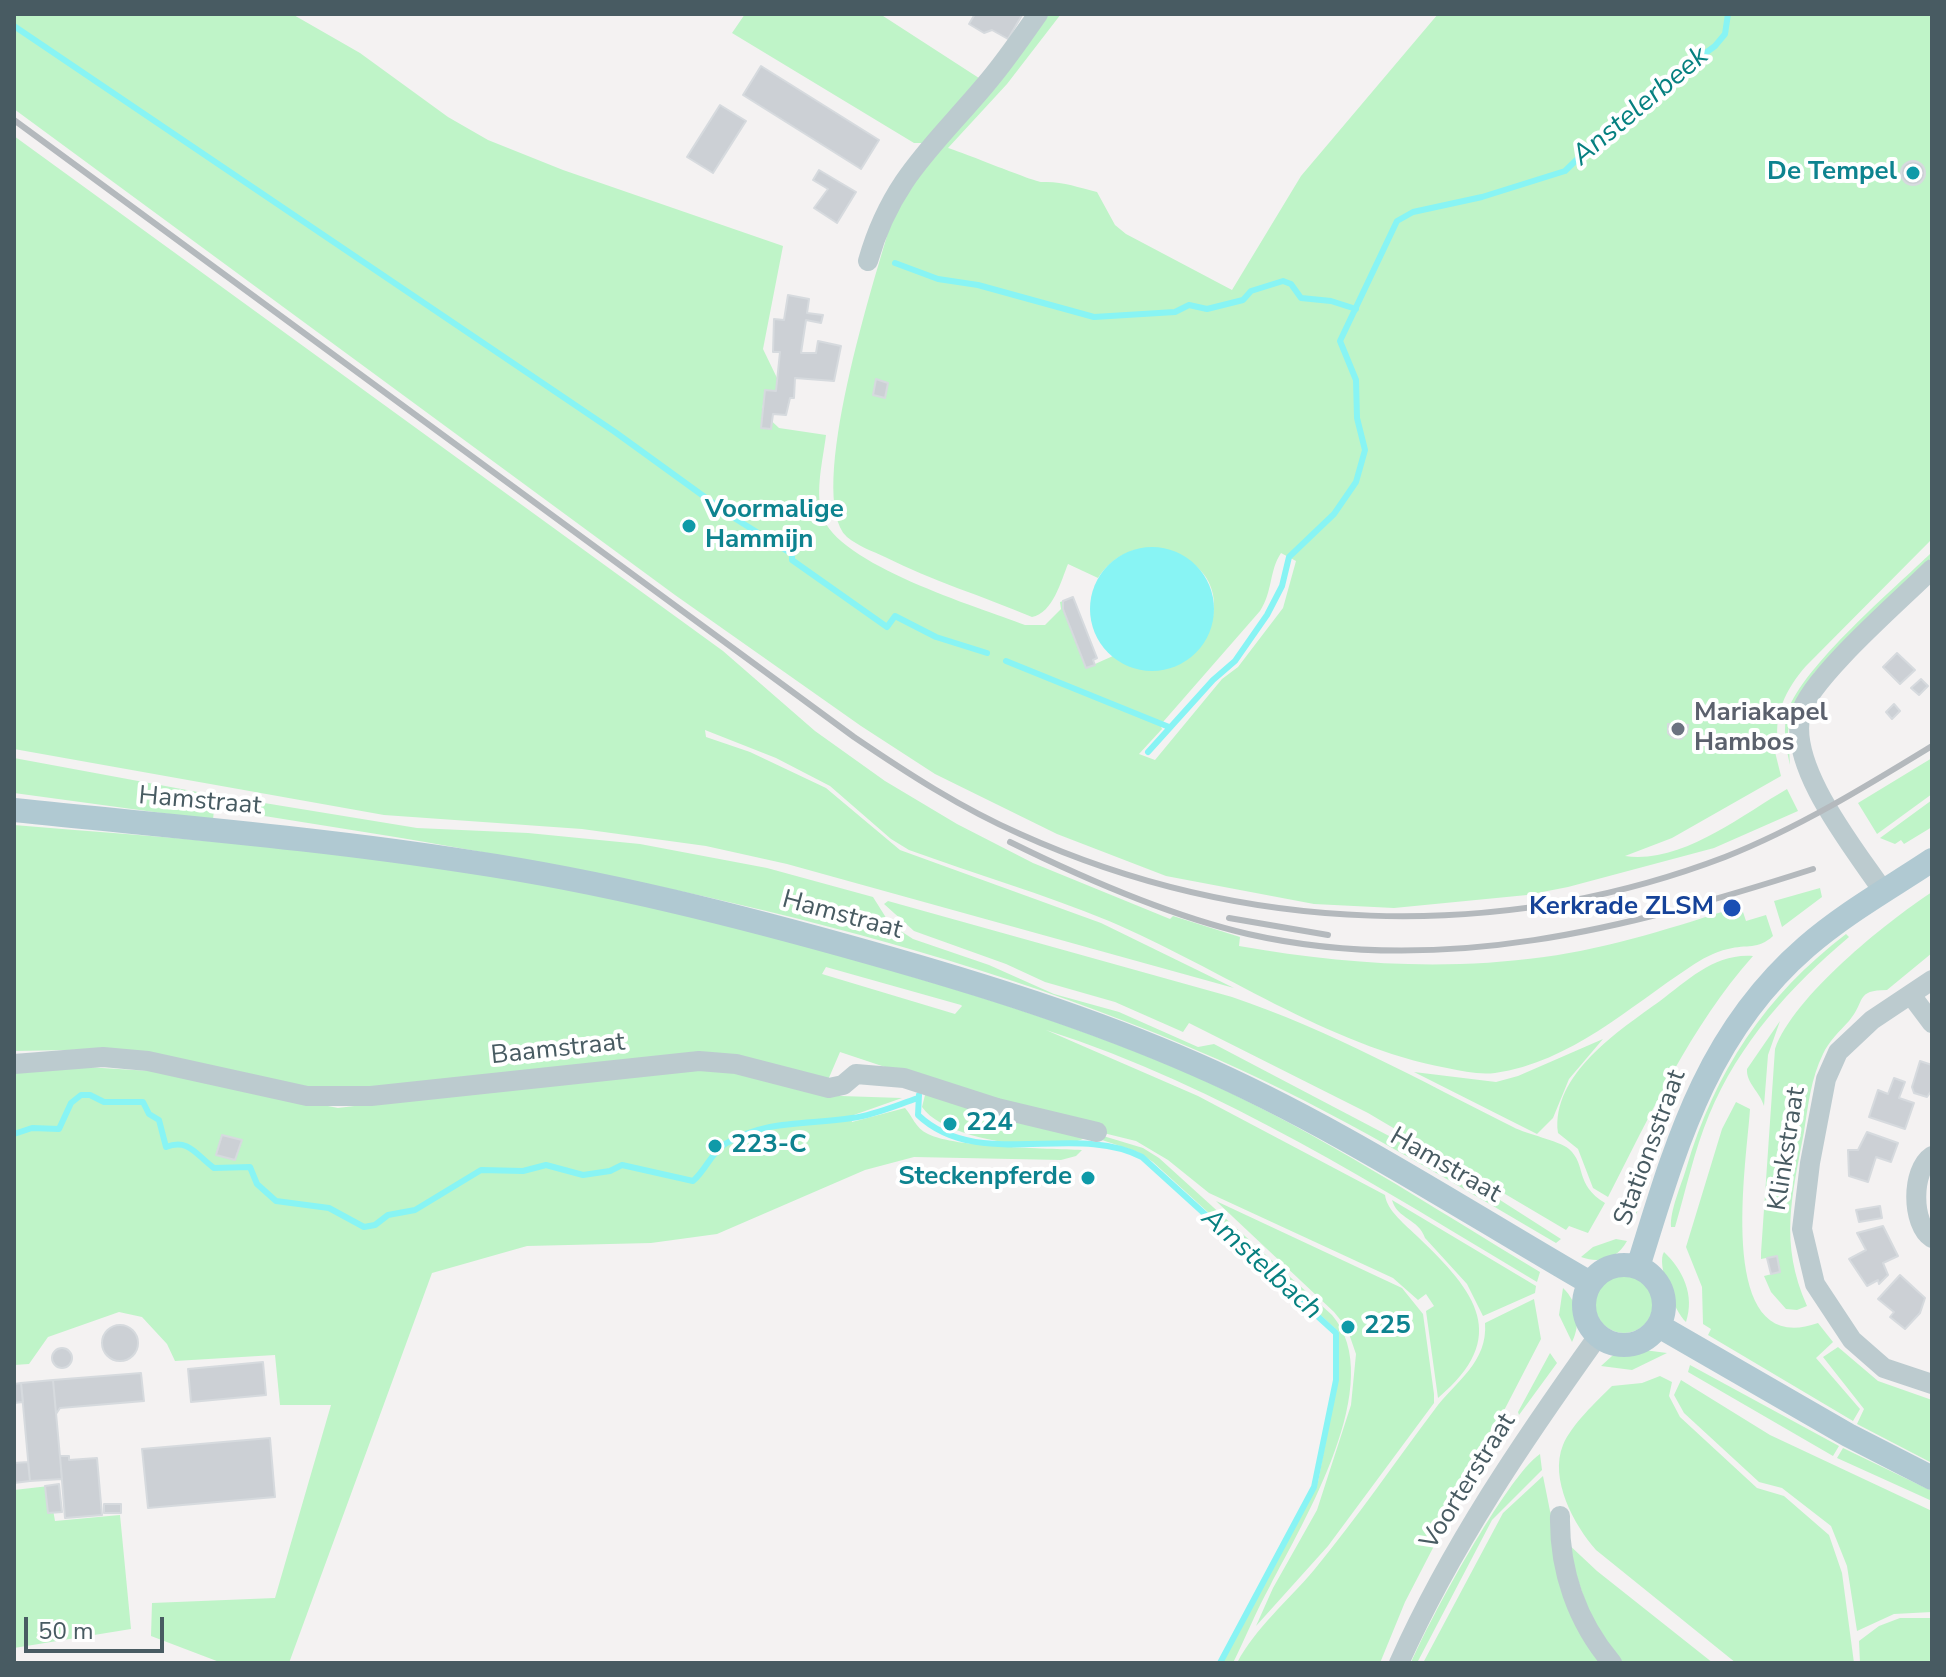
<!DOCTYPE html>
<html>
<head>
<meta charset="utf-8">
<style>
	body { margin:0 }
	#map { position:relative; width:1946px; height:1677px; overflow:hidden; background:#f4f2f2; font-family:"Nunito Sans",sans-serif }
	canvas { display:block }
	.frame { position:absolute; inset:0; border:16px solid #485b62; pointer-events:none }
	.scale { position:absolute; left:24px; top:1617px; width:140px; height:36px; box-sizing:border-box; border:4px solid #485b62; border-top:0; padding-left:10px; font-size:24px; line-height:28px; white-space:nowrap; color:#485b62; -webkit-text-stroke:6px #fff; paint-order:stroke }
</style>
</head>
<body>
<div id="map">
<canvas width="1946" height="1677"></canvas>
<div class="frame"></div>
<div class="scale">50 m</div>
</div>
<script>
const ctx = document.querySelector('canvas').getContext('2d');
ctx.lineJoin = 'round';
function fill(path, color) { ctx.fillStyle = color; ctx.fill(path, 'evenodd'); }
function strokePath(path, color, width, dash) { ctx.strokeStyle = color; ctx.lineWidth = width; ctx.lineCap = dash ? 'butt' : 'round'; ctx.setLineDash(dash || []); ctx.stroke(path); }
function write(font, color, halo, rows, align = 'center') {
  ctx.font = font + ' "Nunito Sans",sans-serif'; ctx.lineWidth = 8; ctx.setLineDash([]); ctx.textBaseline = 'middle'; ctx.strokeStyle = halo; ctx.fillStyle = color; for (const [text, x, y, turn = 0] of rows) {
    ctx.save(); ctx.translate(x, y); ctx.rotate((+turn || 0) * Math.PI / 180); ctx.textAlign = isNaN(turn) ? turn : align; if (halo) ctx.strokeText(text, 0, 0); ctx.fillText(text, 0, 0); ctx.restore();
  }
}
const green = new Path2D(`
	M14 14H292L360 53 448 117 488 140 563 170 783 246 763 349 777 378 776 391 765 390 762 412 779 428 826 435C823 460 815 490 822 515 836 564 978 607 1025 625H1045L1061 609 1060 602 1063 601 1086 668 1113 656C1132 669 1155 675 1177 665 1211 650 1228 598 1200 570 1169 539 1122 541 1098 578L1068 564C1061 581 1053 613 1032 617 983 596 932 581 885 557 872 551 858 546 847 537 804 496 876 275 892 219L906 192 1045 14H1061L1007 84 948 148C965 153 1034 182 1042 182 1062 181 1077 187 1097 192L1115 225 1126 234 1232 290 1301 176 1438 14H1932V539L1806 666C1786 689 1772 716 1779 748L1775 752 1781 776 1672 838 1625 856C1682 864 1740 816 1787 789L1798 811 1714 848 1568 887 1527 895 1394 908 1314 904 1166 876 1057 834 935 774 861 726 675 595 14 109ZM1281 553 1296 561 1283 608 1238 667 1222 679 1155 760 1139 754 1162 729 1160 724 1006 663 1163 722 1260 611C1273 591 1269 571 1281 553Z
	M745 14H880L982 80 922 143H914L732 33Z
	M14 136 723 651 815 731 885 781 957 824 1033 863 1170 919 1173 916 1240 937 1239 946C1341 964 1442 971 1544 957 1611 948 1677 926 1741 906L1746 921 1766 915 1773 936C1758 950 1747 944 1728 949 1714 952 1702 959 1690 967 1629 1007 1571 1062 1495 1073 1479 1075 1463 1071 1447 1068 1328 1046 1220 968 1109 921 1044 894 975 874 909 850L891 839 830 786 776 758 705 730 706 737 750 752 826 788 900 850 1101 923 1234 988 787 864 706 846 582 829 384 815 14 749Z
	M1932 552V557L1815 672 1791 711 1788 732 1790 765C1786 747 1782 729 1788 711 1802 667 1896 587 1932 552Z
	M14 758 230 798 228 811 214 809 213 820 14 793Z
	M1932 758V794L1877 834 1858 803Z
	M246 800 417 828 528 833 640 844 767 868 873 897 890 924 913 939 989 965 1054 994 1119 1012 1198 1047 1214 1044 1450 1168 1561 1239 1556 1243C1445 1178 1335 1111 1217 1059 907 923 570 863 238 812L239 805Z
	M1932 800V827L1904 844 1901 840 1895 844 1880 838Z
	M14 825C159 837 305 847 449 868 585 888 719 922 851 959 971 993 1089 1029 1203 1080 1320 1133 1430 1206 1540 1272L1537 1282C1380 1188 1221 1086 1046 1030L1198 1096 1385 1195C1387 1211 1406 1225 1418 1237 1476 1292 1511 1337 1438 1398L1426 1311 1434 1306 1426 1294 1418 1300 1393 1278 1209 1193 1168 1160 1136 1141 1026 1114 840 1052 828 1080 761 1067 310 1092 121 1049 14 1051ZM826 967 961 1005 962 1006 955 1014 822 974Z
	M1820 888 1822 897 1782 927 1774 901Z
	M1932 892V953L1887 990C1855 990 1866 1001 1849 1021 1839 1032 1829 1041 1823 1054 1811 1078 1808 1106 1804 1132 1792 1196 1779 1243 1807 1306L1797 1310 1786 1309 1771 1292 1764 1276 1780 1272 1777 1256 1761 1259V1253L1775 1049C1794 996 1885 923 1932 892Z
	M888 901 1232 997C1330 1030 1421 1081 1513 1127 1528 1135 1558 1140 1569 1149 1587 1165 1574 1184 1605 1203L1588 1233 1569 1226 1566 1230 1368 1113 1189 1023 1183 1032 1115 1002 1045 982 1006 964 914 931 884 904Z
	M1846 934 1849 937C1790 987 1739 1043 1709 1115 1694 1151 1686 1190 1675 1227H1671C1670 1210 1681 1186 1686 1169 1715 1071 1765 996 1846 934Z
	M1753 956C1690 1027 1651 1114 1608 1197L1593 1188 1578 1149 1558 1133C1551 1074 1620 1030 1660 1001 1688 980 1715 953 1753 956Z
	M1780 1021 1768 1055 1764 1106C1760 1092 1746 1083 1747 1069Z
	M1603 1039 1569 1079 1553 1118 1537 1134 1414 1072 1496 1082 1518 1076Z
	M69 1066 151 1071 338 1108 633 1072 729 1070 841 1096 902 1098 851 1116 852 1122 905 1108C912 1115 915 1128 928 1134 956 1148 1047 1148 1082 1150L1076 1156 1061 1160 914 1157 865 1170 717 1234 651 1243 527 1246 432 1273 289 1663H222L151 1636 152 1603 275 1598 331 1405H280L275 1355 175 1361 167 1344 142 1317 119 1312 48 1337 29 1364 14 1365V1069Z
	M926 1091 1085 1138C1050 1155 944 1140 922 1107Z
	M1676 1097 1636 1215 1618 1211V1209Z
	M1736 1102 1750 1109C1747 1161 1713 1361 1818 1323L1833 1342 1816 1358 1860 1409 1853 1421 1708 1335 1711 1329 1703 1324 1702 1287 1686 1247 1722 1129Z
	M1100 1135 1143 1148 1159 1158 1332 1315C1389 1381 1303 1522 1270 1586 1256 1611 1246 1637 1233 1663H1222L1227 1650 1318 1482 1336 1387 1339 1332 1153 1162 1138 1152 1099 1139Z
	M1392 1200 1536 1286 1535 1293 1483 1316 1467 1284 1425 1238C1419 1219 1397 1219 1392 1200Z
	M1216 1201 1402 1288 1423 1314 1434 1394V1403L1328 1546 1256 1626 1273 1588 1317 1510 1351 1405 1356 1354 1347 1328 1334 1312Z
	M1616 1239 1627 1241C1617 1259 1600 1264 1581 1257L1593 1247Z
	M1664 1252C1683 1270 1695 1295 1686 1322 1674 1312 1656 1263 1664 1252Z
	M1595 1304a29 29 0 1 1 58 0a29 29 0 1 1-58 0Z
	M1563 1288C1578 1302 1581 1324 1572 1342L1559 1315Z
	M1534 1299 1541 1339 1405 1602 1380 1663H1237C1256 1627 1288 1601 1314 1570 1357 1518 1395 1462 1435 1409 1456 1381 1488 1362 1485 1323Z
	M1838 1347 1878 1381 1932 1400V1463L1857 1424 1864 1409 1823 1357Z
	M1644 1350 1667 1353 1632 1370 1601 1366 1612 1356Z
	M1550 1353 1557 1363 1519 1415 1518 1412Z
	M1690 1365 1839 1446 1833 1456 1688 1372Z
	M1660 1376 1672 1382 1669 1396 1680 1417 1757 1488 1784 1496 1829 1535 1842 1573 1854 1663H1736L1596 1550C1574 1525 1549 1479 1563 1445 1572 1424 1596 1402 1612 1386L1642 1383Z
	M1681 1380 1770 1435 1932 1511V1612L1894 1614 1857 1631 1847 1566 1831 1526 1782 1488 1759 1482 1684 1413 1674 1395Z
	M1843 1448 1932 1491V1501L1837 1458Z
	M1540 1454 1542 1470 1492 1520 1417 1663H1411C1428 1622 1507 1476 1540 1454Z
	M1543 1476 1550 1511 1605 1663H1423L1503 1513Z
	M49 1486 55 1521 120 1515 131 1629 14 1648V1490Z
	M1565 1541 1597 1571 1713 1663H1617L1597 1637Z
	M1900 1618H1932V1663H1860L1859 1641 1879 1626Z`);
const water = new Path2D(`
	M1090 609a62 62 0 1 1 124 0a62 62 0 1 1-124 0Z`);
const stream = new Path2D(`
	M14 26 615 432 731 516 792 554V560L887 627 895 616 936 637 987 653
	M895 263 938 279 978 285 1094 317 1175 312 1189 305 1207 309 1243 300 1251 291 1283 281 1291 284 1301 298 1331 301 1356 309
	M1006 661 1169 727
	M1148 752 1213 680 1235 661 1267 615 1282 586 1289 557 1334 514 1356 482 1365 450 1357 418 1356 380 1340 341 1397 221 1413 212 1482 197 1565 171 1626 112 1715 46 1725 34 1728 14
	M919 1095 918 1115C978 1172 1075 1122 1142 1157L1336 1333V1380L1314 1487 1220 1663
	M14 1134 32 1128 59 1129 71 1103 81 1095H90L104 1102H143L149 1114 159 1120 166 1147C189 1138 196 1155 214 1168L250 1167 257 1184 276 1201 329 1208 364 1227 375 1225 388 1215 415 1210 481 1170 523 1171 546 1165 583 1175 610 1171 622 1165 693 1181C706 1170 711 1153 725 1144 766 1119 808 1125 852 1118 875 1115 897 1105 918 1098`);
const building = new Path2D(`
	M975 14H1020L1022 15 1008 39 992 30 984 33 969 24Z
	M761 66 879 140 861 169 743 95Z
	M720 105 746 121 713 173 687 157Z
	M1901 173a12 12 0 1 1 24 0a12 12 0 1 1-24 0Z
	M819 170 856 192 837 223 814 208 828 189 813 180Z
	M788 295 809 299 807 313 823 315 821 323 806 320 801 353H816L818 341 841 346 834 381 795 378 794 398H790L786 415 773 414 771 429 761 428 765 390 776 391 780 352H773L774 319 784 320Z
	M876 379 888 383 885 398 873 395Z
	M1073 597 1097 658 1093 660 1095 665 1086 668 1063 609V601Z
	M1897 653 1915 670 1900 684 1883 667Z
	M1921 679 1928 686 1919 695 1911 688Z
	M1894 704 1900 711 1892 719 1886 712Z
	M1668 724 1688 725 1687 733 1681 739 1673 738 1668 733Z
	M1920 1061 1932 1065V1090L1927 1097 1914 1093 1912 1087Z
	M1894 1078 1905 1082 1899 1098 1914 1103 1905 1129 1869 1117 1878 1090 1888 1094Z
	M1867 1132 1898 1143 1891 1162 1876 1157 1868 1182 1849 1176 1848 1150H1858Z
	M222 1135 242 1140 235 1160 216 1155Z
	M1880 1206 1882 1218 1859 1222 1856 1210Z
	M1883 1226 1898 1256 1883 1263 1888 1275 1879 1284 1878 1280 1867 1286 1849 1259 1866 1250 1857 1233Z
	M1777 1256 1780 1272 1771 1274 1767 1258Z
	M1900 1275 1925 1298 1920 1313 1905 1329 1890 1317 1894 1312 1878 1299Z
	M102 1343a18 18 0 1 1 36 0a18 18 0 1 1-36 0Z
	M52 1358a10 10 0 1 1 20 0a10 10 0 1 1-20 0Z
	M263 1362 266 1395 191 1402 188 1369Z
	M141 1373 144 1401 60 1408 56 1414 53 1380Z
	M53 1380 62 1479 30 1481 21 1383Z
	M21 1383 23 1402 14 1403V1384Z
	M270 1438 275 1497 148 1508 142 1449Z
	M60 1456H69V1460L97 1458 102 1515 65 1518Z
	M28 1462 30 1481 14 1483V1463Z
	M59 1484 62 1512 48 1513 45 1486Z
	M104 1504H121V1513H104Z`);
const minor = new Path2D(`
	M868 261C891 179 935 145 986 84 1005 62 1021 38 1038 14
	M1883 891C1854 848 1787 766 1801 713 1810 678 1903 598 1932 569
	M1932 980 1872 1020 1838 1052 1826 1079 1810 1163 1802 1229 1815 1284 1852 1340 1884 1368 1932 1384
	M1911 995 1932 1023
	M14 1064 103 1057 148 1061 307 1096H371L699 1061 736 1064 829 1088 843 1085 856 1074 904 1078 997 1108 1097 1132
	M1932 1156C1911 1170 1911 1224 1932 1238
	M1560 1516C1559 1570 1577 1622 1612 1663
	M1399 1663C1452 1545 1523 1441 1598 1336`);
const major = new Path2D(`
	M14 810C166 826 320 838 471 862 606 882 740 916 871 953 981 984 1090 1018 1195 1064 1333 1124 1460 1208 1590 1283
	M1584 1305a40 40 0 1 1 80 0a40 40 0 1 1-80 0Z
	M1638 1267C1676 1145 1706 1034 1806 947 1845 913 1890 888 1932 860
	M1659 1326 1848 1435 1932 1478`);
const rail = new Path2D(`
	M14 120 854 737C907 773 961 808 1020 834 1242 934 1497 944 1725 857 1798 828 1865 787 1932 746
	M1010 842C1085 879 1167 915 1248 934 1441 978 1629 928 1813 869
	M1229 918 1328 935`);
const markers = [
	[1913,173,8,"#0f9aa8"],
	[689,526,8,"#0f9aa8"],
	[1678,729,8,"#6b7280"],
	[1732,908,10,"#1a4fb4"],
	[950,1124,8,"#0f9aa8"],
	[715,1146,8,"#0f9aa8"],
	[1088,1178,8,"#0f9aa8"],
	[1348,1327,8,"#0f9aa8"]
];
const cultureNames = [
	["De Tempel",1897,173,"right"],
	["Voormalige",705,511],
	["Hammijn",705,541],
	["224",966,1124],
	["223-C",731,1146],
	["Steckenpferde",1072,1178,"right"],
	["225",1364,1327]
];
const worshipNames = [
	["Mariakapel",1694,714],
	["Hambos",1694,744]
];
const streetNames = [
	["Hamstraat",200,802,5],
	["Hamstraat",842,916,15],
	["Baamstraat",558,1050,-6],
	["Stationsstraat",1651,1148,-70],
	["Klinkstraat",1788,1149,-81],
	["Hamstraat",1445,1166,30],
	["Voorterstraat",1469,1482,-58]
];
const transitNames = [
	["Kerkrade ZLSM",1714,908]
];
const waterNames = [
	["Anstelerbeek",1641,107,-40],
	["Amstelbach",1261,1265,42]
];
fill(green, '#bff4c8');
fill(water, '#88f4f4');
strokePath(stream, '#88f4f4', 6);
fill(building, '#ccd0d5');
strokePath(building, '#d6dade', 2);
strokePath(minor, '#bccbcf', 20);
strokePath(major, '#b0c9d2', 24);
strokePath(rail, '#b4b9bd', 6);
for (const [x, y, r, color] of markers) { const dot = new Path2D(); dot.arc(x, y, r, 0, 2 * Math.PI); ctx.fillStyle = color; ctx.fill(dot); strokePath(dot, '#fff', 3); }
write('bold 26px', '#0d838f', '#fff', cultureNames, 'left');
write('bold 26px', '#5b616d', '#fff', worshipNames, 'left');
write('26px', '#485b62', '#fff', streetNames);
write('bold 26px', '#164399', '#fff', transitNames, 'right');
write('italic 28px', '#068080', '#fff', waterNames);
</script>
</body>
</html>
